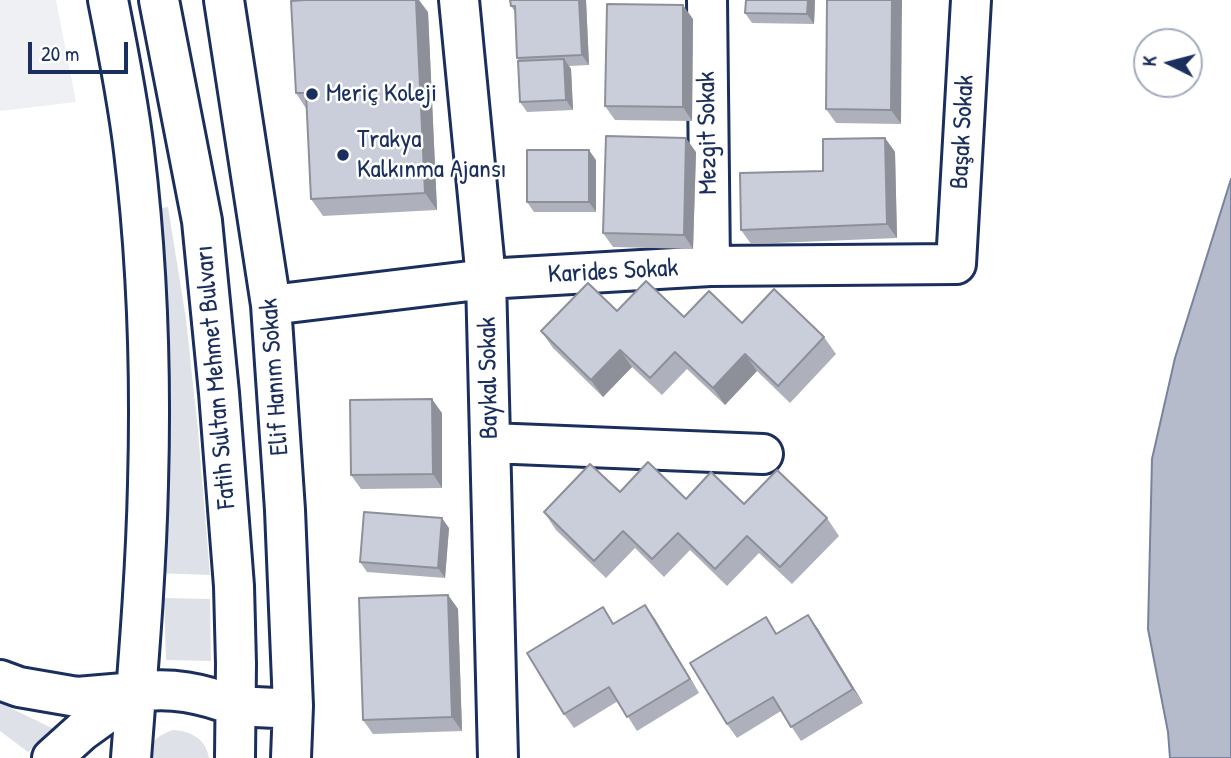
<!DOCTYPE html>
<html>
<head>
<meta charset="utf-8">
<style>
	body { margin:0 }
	#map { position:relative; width:1231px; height:758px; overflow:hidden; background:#fff; font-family:"Patrick Hand",sans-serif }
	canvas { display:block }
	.north { position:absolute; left:1133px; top:28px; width:70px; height:70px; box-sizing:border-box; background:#fff; border:2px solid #a4acbf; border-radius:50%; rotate:276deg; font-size:19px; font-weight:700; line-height:28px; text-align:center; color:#1b2f5e }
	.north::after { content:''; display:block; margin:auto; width:24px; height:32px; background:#1b2f5e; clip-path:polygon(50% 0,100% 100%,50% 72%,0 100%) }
	.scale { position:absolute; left:28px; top:42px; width:100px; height:32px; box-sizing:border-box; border:4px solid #1b2f5e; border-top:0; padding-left:9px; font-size:21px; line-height:24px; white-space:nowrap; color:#1b2f5e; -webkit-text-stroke:5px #fff; paint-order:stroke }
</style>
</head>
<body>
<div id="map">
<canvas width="1231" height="758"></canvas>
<div class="north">K</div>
<div class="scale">20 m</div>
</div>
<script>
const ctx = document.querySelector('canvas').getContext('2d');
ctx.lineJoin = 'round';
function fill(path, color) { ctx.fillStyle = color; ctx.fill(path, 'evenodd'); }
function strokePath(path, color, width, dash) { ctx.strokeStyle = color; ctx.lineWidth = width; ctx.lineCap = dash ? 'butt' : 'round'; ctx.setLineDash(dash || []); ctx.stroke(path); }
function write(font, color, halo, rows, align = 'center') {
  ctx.font = font + ' "Patrick Hand",sans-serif'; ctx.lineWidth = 5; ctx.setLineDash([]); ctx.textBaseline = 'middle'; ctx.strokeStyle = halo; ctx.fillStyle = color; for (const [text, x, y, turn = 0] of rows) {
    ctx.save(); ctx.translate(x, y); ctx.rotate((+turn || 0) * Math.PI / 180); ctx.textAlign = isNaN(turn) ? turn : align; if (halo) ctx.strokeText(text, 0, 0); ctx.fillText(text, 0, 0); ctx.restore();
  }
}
const built = new Path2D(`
	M0 0H56L76 102 0 111Z`);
const green = new Path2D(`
	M168 207 186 319 198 431 210 575 156 573 149 210Z
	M164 598 210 599 211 661 166 660Z
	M0 703 54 729 28 752 0 731Z
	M173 730C191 731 206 739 209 758H146C149 742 158 735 173 730Z`);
const water = new Path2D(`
	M1231 179V758H1170L1168 732 1148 629 1152 459 1175 358Z`);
const minor = new Path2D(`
	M224 0 271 305 285 510 293 706 291 758
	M459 0 486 279 498 758
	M707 0 710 266
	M271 305 486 279 710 266 956 264 971 0
	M490 443 763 454
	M0 680 19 687 77 697 136 692
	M235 706 276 708 293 706
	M52 758 82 731 136 692`);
const major = new Path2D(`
	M108 0C118 50 128 101 134 151 147 258 151 376 148 484 146 575 138 667 131 758
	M159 0 202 221 219 393 234 586 236 664 235 758
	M136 692C172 687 201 693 235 706`);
const wall = new Path2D(`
	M586 0 589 65 569 66 571 69 573 110 527 112 520 102 519 61 517 58 515 12 511 6Z
	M815 0 814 24 752 23 745 13Z
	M827 0 901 124 836 123 826 109Z
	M428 12 437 210 323 216 311 199 307 110 296 93Z
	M693 19 692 121 615 120 605 106Z
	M885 138 895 152 897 238 751 244 741 230 823 171Z
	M696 152 693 249 613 247 603 233Z
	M596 160V212H534L527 202Z
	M617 311 742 323 824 337 836 354 790 403 757 371 725 405 687 369 662 395 632 367 603 397 553 348 541 331Z
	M442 413V488L361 489 351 475Z
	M620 492 744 504 827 518 839 536 792 584 759 553 727 586 690 550 664 577 635 548 606 578 556 530 544 512Z
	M449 528 445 578 367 572 360 562Z
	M448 595 458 609 462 731 373 734 363 720Z
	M808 615 818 629 863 703 801 741 781 711 737 738 727 724 778 633Z
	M655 619 699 693 637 731 618 701 574 728 564 714 614 623Z`);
const shadedWall = new Path2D(`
	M416 0H419L428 12 437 210 425 193Z
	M579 0H586L589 65 582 55Z
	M808 0H815L814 24 807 14Z
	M892 0H902L901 124 891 110Z
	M683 5 693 19 692 121 683 107Z
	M564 59 571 69 573 110 566 100Z
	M686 138 696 152 693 249 684 235Z
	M885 138 895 152 897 238 887 224Z
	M589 150 596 160V212L589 202Z
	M620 350 632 367 603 397 591 380Z
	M745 354 757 371 725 405 713 388Z
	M432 399 442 413V488L433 474Z
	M442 518 449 528 445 578 438 568Z
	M448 595 458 609 462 731 452 717Z
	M645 605 655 619 699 693 690 679Z
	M808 615 818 629 863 703 853 689Z`);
const building = new Path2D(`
	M305 0H416L425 193 311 199 306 93H296L291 1Z
	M510 0H579L582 55 517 58 515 6H511Z
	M746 0H808L807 14 745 13Z
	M827 0H892L891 110 826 109Z
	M607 4 683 5V107L605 106Z
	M564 59 566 100 520 102 518 61Z
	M606 136 686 138 684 235 603 233Z
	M885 138 887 224 741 230 740 173 823 171V139Z
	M527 150H589V202H527Z
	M646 281 684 317 709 291 742 323 774 289 824 337 778 386 745 354 713 388 675 352 650 378 620 350 591 380 541 331 588 283 617 311Z
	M432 399 433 474 351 475 350 400Z
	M648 462 686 499 711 472 744 504 777 470 827 518 780 567 747 536 715 569 678 533 652 559 623 531 594 561 544 512 590 464 620 492Z
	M364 512 442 518 438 568 360 562Z
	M448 595 452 717 363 720 359 598Z
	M645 605 690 679 627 717 609 687 564 714 527 653 603 607 613 624Z
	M808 615 853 689 791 727 773 697 727 724 690 663 766 617 776 634Z`);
const markers = [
	[312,94,7,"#1b2f5e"],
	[343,155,7,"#1b2f5e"]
];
const poiNames = [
	["Meriç Koleji",326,94],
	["Trakya",357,140],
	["Kalkınma Ajansı",357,170]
];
const streetNames = [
	["Başak Sokak",963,132,-87],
	["Mezgit Sokak",708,133,-91],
	["Karides Sokak",613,272,-3],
	["Fatih Sultan Mehmet Bulvarı",216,377,-95],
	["Elif Hanım Sokak",275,377,-94],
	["Baykal Sokak",489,378,-91]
];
fill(built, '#eff0f4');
fill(green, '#dee1e7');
fill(water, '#b5bbca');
strokePath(water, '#77839f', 2);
strokePath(minor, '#1b2f5e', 44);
strokePath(major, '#1b2f5e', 44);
strokePath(minor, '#fff', 38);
strokePath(major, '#fff', 38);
fill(wall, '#aeb1bb');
fill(shadedWall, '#8d9099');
fill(building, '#caceda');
strokePath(building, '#8d9099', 2);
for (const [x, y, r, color] of markers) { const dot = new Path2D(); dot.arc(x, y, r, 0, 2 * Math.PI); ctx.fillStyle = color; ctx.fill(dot); strokePath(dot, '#fff', 2.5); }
write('26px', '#1b2f5e', '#fff', poiNames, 'left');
write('26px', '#1b2f5e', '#fff', streetNames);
</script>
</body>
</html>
